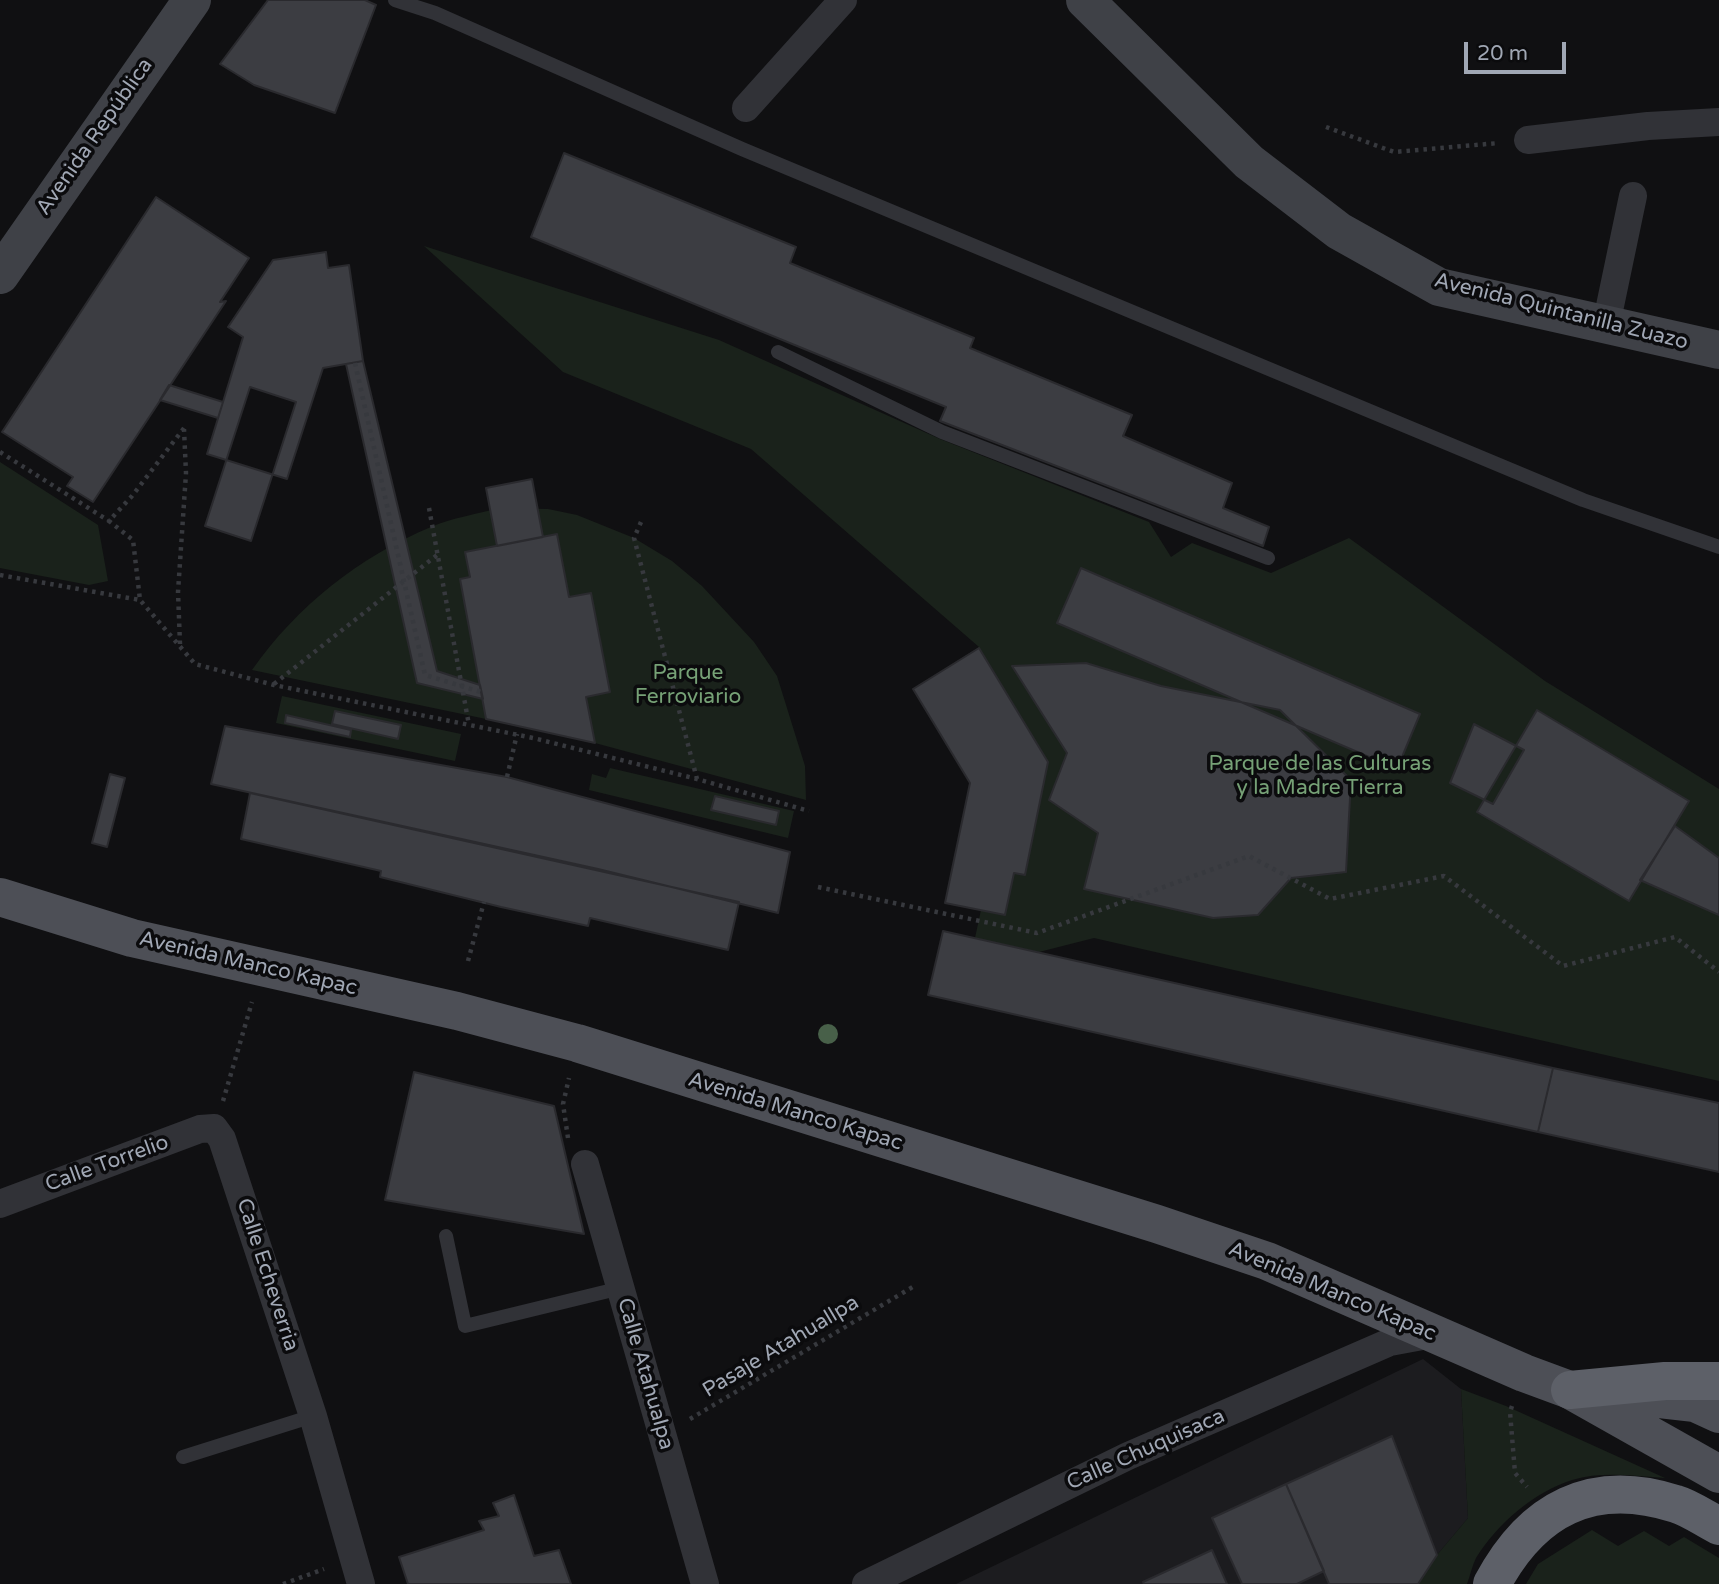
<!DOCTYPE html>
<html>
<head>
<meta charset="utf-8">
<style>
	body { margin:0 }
	#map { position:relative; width:1719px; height:1584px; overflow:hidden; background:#101012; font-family:"Varela Round",sans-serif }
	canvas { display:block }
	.scale { position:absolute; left:1464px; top:42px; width:102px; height:32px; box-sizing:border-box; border:4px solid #a0a7b4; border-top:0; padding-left:9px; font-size:21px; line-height:24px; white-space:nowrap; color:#a0a7b4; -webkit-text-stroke:5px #0b0b0d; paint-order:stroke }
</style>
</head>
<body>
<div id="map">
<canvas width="1719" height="1584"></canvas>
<div class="scale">20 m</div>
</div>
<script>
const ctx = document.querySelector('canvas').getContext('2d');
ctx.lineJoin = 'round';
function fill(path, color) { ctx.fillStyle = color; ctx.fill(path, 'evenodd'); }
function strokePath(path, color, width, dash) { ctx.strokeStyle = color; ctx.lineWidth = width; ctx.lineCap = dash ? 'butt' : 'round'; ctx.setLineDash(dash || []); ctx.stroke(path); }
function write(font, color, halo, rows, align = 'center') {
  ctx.font = font + ' "Varela Round",sans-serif'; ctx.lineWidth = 7; ctx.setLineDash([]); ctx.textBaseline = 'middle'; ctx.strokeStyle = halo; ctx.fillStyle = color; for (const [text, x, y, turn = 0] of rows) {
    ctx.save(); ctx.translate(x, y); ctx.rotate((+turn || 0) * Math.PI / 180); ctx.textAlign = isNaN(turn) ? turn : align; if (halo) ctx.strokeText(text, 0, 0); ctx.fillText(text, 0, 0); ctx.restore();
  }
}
const built = new Path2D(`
	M1423 1359 1461 1389 1468 1518 1437 1555 1418 1584H956Z`);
const green = new Path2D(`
	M424 246 719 340 940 439 1149 522 1171 557 1192 543 1271 573 1349 538 1545 681 1719 789V1081L1094 938 1039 952 975 938 981 910 945 903 970 783 913 689 979 647 751 449 563 372Z
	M0 462 98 525 108 581 89 585 0 568Z
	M499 508 548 509 577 515 634 538 672 561 702 586 754 642 777 676 805 766 806 800 595 743 586 697 610 692 591 594 569 597 557 534 470 577 460 579 486 719 252 670C297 606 359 557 431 527 452 518 477 514 499 508Z
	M282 696 461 734 455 761 276 723Z
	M610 768 794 811 788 838 589 790 592 774 606 778Z
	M1461 1389 1506 1406 1665 1478C1635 1476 1602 1471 1572 1480 1534 1492 1497 1524 1476 1558 1472 1566 1470 1576 1467 1584H1418L1437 1555 1468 1518Z
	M1592 1530 1618 1546 1644 1531 1669 1546 1684 1537 1719 1558V1584H1526L1538 1564Z`);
const building = new Path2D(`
	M268 0H365L376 5 335 113 254 85 220 64Z
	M564 153 796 247 790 263 974 338 970 348 1132 415 1123 436 1232 483 1223 508 1269 527 1263 546 940 421 946 407 531 237Z
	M156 197 249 258 220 302 226 301 93 502 67 486 73 477 2 432Z
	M326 252 328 268 349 265 363 361 323 368 287 479 207 454 243 337 228 327 273 260Z
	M363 361 437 671 480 685 483 699 417 683 346 364Z
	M169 385 223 402 218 418 160 400Z
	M250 387 296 402 251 541 205 526Z
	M532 479 543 537 497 546 486 488Z
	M557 534 569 597 591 593 610 692 586 697 595 743 486 719 460 579 470 577 465 552Z
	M1081 568 1420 714 1397 769 1057 623Z
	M979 648 1048 762 1025 875 1014 873 1005 915 945 903 970 783 913 689Z
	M1086 663 1161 686 1280 710 1351 780 1346 872 1291 878 1258 915 1213 918 1084 889 1098 833 1049 800 1067 753 1012 666Z
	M1537 710 1689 801 1629 901 1477 812Z
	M335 711 401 725 398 739 332 724Z
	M286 715 351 730 350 737 285 723Z
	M1474 724 1524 750 1493 804 1450 783Z
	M225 726 507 777 790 852 778 913 598 869 211 784Z
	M110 774 125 778 107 847 92 843Z
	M250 793 739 902 728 950 590 918 588 926 501 907 380 877 381 871 241 839Z
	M715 796 779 811 776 825 711 810Z
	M1675 826 1719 858V915L1640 880Z
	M943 931 1553 1068 1538 1132 928 995Z
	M1553 1068 1719 1103V1172L1538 1132Z
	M414 1072 554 1106 584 1234 385 1200Z
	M1392 1436 1437 1555 1418 1584H1329L1286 1484Z
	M1286 1484 1324 1571 1297 1584H1242L1212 1518Z
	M514 1495 534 1556 559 1550 571 1584H408L399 1557 484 1530 479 1521 499 1516 493 1503Z
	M1212 1550 1227 1584H1144L1143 1582Z`);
const path = new Path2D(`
	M1326 127 1394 152 1499 143
	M184 428 132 496 109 521 133 540 140 600 195 664 274 685 533 738 697 779 809 811
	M0 452 109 521
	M429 508 469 725
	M641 522 634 538 697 779
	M0 575 140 600
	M180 644 178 592 186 473 184 429
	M274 684 437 555
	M507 777 517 734
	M818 887 1037 933 1249 856 1330 899 1444 876 1563 966 1675 937 1719 972
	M468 961 484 902
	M223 1101 252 1002
	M568 1138 563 1104 569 1078
	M1512 1406 1510 1412 1515 1473 1527 1487
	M690 1419 916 1285
	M283 1584 324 1569`);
const lane = new Path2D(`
	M395 0 435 13 742 149 1583 500 1719 547
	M778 352 942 432 1268 558
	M446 1236 465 1326 621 1288
	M183 1457 313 1416`);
const street = new Path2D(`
	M746 108 843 0
	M1528 140 1648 126 1719 122
	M1606 325 1633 196
	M585 1164 705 1584
	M0 1204 200 1129 214 1128 222 1139 313 1416 361 1584
	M866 1584 1128 1456 1390 1342 1433 1334`);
const secondary = new Path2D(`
	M1085 0 1249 162 1339 231 1439 287 1719 350
	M0 275 192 0`);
const primary = new Path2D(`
	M0 897 132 938 457 1011 577 1043 1157 1224 1267 1261 1524 1373 1570 1390 1719 1474
	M1624 1395 1695 1403 1719 1414`);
const highway = new Path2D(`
	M1570 1390 1665 1381H1719
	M1492 1584C1532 1509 1592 1477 1676 1504 1690 1508 1705 1519 1719 1526`);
const pathBridge = new Path2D(`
	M355 363 425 675 481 692`);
const trees = [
	[828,1034]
];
const streetNames = [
	["Avenida República",95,137,-55],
	["Avenida Quintanilla Zuazo",1561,312,14],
	["Avenida Manco Kapac",248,964,13],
	["Avenida Manco Kapac",795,1112,17],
	["Calle Torrelio",107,1164,-20],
	["Calle Echeverria",267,1275,72],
	["Avenida Manco Kapac",1332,1292,23],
	["Pasaje Atahuallpa",781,1347,-31],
	["Calle Atahualpa",645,1374,74],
	["Calle Chuquisaca",1146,1450,-24]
];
const parkNames = [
	["Parque",688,673],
	["Ferroviario",688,697],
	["Parque de las Culturas",1320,764],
	["y la Madre Tierra",1320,788]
];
fill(built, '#1c1c1f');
fill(green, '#1a221b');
fill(building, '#3c3d42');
strokePath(building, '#2a2a2e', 2);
strokePath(path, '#37393e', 4.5, [3.5, 5]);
strokePath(lane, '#313237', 14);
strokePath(street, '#313237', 28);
strokePath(secondary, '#3f4147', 38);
strokePath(primary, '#4d4f56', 38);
strokePath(highway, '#5d6068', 38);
strokePath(pathBridge, '#37393e', 4.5, [3.5, 5]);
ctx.fillStyle = '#486049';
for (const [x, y] of trees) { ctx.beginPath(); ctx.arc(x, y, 10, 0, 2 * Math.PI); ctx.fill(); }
write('21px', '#a0a7b4', '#0b0b0d', streetNames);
write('21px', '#76a176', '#0b0b0d', parkNames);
</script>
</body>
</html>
